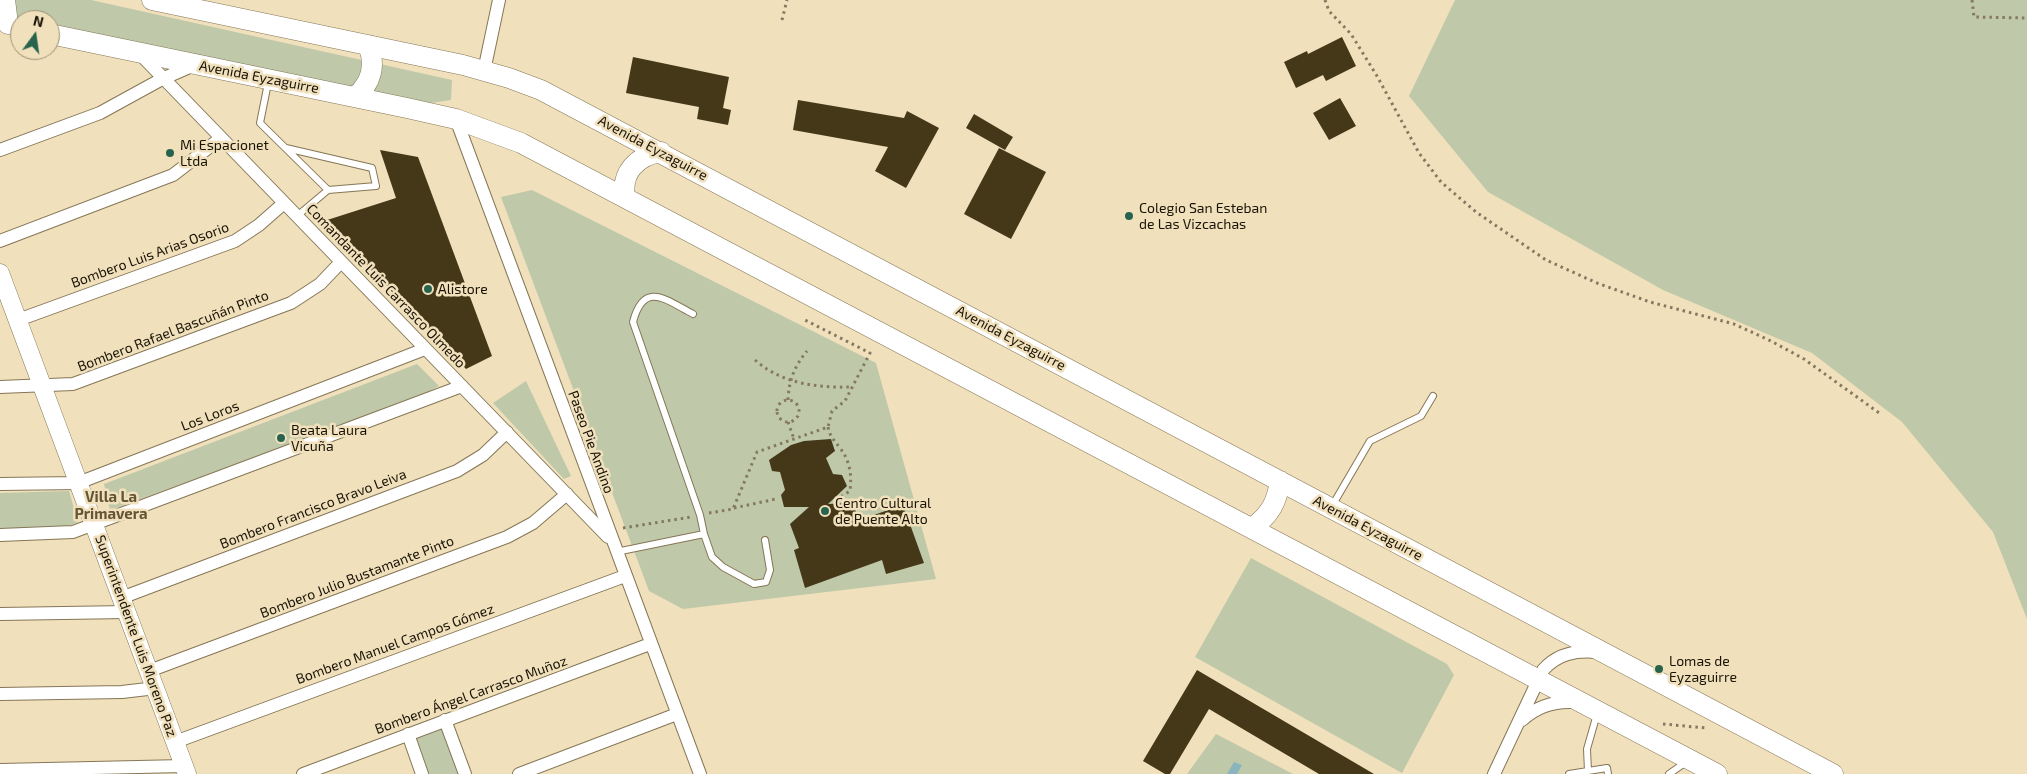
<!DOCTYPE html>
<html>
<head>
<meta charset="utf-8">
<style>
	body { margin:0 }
	#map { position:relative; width:2027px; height:774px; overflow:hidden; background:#f0e0bc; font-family:"Exo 2",sans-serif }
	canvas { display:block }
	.north { position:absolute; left:10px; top:10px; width:50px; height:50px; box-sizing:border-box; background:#f0e0bc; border:1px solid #9a8e73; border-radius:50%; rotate:14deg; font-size:14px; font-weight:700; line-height:20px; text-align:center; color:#191306 }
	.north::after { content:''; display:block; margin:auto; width:18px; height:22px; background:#27634d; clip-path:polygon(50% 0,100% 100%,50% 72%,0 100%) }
</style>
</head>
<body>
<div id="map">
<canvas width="2027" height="774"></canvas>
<div class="north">N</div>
</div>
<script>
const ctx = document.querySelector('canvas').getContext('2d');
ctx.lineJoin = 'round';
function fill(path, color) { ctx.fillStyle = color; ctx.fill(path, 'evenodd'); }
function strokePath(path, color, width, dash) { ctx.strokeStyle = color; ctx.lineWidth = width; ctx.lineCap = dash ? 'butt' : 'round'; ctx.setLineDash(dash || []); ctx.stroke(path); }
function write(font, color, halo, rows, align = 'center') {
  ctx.font = font + ' "Exo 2",sans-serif'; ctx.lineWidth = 5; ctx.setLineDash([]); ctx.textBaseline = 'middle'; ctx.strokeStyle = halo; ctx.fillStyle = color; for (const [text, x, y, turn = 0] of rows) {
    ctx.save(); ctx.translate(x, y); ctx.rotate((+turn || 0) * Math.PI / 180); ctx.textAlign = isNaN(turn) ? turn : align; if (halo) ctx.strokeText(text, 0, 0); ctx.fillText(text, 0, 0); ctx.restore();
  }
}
const green = new Path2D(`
	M0 0H91L452 80 451 100 431 103 50 24V20H30L0 14Z
	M1455 0H2027V619L1993 532 1902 422 1812 353 1663 290 1488 192 1409 96Z
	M532 190 876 363 936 579 683 609 649 591 501 197Z
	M417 364 439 386 413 400 110 510 104 484Z
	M526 381 571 476 564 479 493 403Z
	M69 491 78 522 62 529H0V493Z
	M1251 558 1447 664 1454 675 1402 773 1195 657Z
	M441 727 459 774H427L414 737Z
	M1216 734 1293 774H1187Z`);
const water = new Path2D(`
	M1234 762 1242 765 1237 774H1227Z`);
const building = new Path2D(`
	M1342 37 1356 66 1326 81 1323 75 1296 88 1284 62 1307 51 1308 54Z
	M633 57 729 77 723 108 731 110 728 125 697 119 699 107 626 93Z
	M1340 98 1356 126 1329 140 1313 113Z
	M798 100 904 118 907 111 939 128 906 188 875 171 888 147 793 130Z
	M974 114 1013 137 1005 150 966 128Z
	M999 148 1046 172 1011 239 964 214Z
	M380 150 418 157 492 356 466 369 324 221 396 198Z
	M831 439 835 451 826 458 833 474 842 475 847 486 828 504 853 503 859 520 903 505 924 563 886 574 882 560 805 588 794 550 799 548 790 524 809 507H784L781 495 785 490 780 472 772 471 769 460 791 445 804 441Z
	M1197 670 1374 774H1319L1209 709 1170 774H1165L1143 761Z`);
const path = new Path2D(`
	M1325 0 1329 11 1351 34 1377 76 1419 153 1441 182 1476 212 1546 260 1597 283 1650 302 1734 324 1771 341 1804 359 1882 415
	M1972 0 1974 17 2027 18
	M782 20 787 0
	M755 360C782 384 818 388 852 387
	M788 400C789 380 794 367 807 351
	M777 411a11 11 0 1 1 22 0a11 11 0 1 1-22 0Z
	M788 422 794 439
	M828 427C830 437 834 440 840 448 850 461 852 475 850 491L842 496 844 501
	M734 508 776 499
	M709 513 733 509 757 452 828 427 832 411 845 401 870 353 803 319
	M623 528 691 517
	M1663 724 1706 728`);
const lane = new Path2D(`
	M268 83 260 123 328 190 376 186 372 168 286 148
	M297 216 328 190
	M1332 506 1370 441 1421 416 1433 396
	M704 534 712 557 723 567 754 584 766 582 770 570 765 540
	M616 552 704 534 700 515 633 322C644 280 666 300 693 314
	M1588 771 1587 749 1597 714
	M1569 774 1607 768 1608 774
	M1669 774 1686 762`);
const street = new Path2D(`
	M139 53 608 537
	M484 71 499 0
	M456 119 700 774
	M0 150 100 113 162 79 194 65
	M0 241 173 175 221 138
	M18 320 235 241 259 225 284 203
	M0 387 73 384 291 303 320 284 341 262
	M0 484 78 483 425 349
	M0 535 73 532 462 386
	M121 598 457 471 483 455 507 432
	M0 614 127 612
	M149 671 507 537 533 523 567 494
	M0 694 122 692 156 688
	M445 720 465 774
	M1522 720C1537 706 1554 701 1574 702
	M408 734 422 774
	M175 742 625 576
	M0 770 184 766
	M303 774 650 644
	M519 774 677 714
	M1494 774 1543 670C1557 654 1575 650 1597 652`);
const secondary = new Path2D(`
	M0 273 187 774`);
const primary = new Path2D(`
	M5 0 8 24
	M152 0 463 65 509 78 541 90 1833 774
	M50 34 407 108 456 119 521 143 1717 774
	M355 97C372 83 376 65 368 45
	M625 197C621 172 637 156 661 152
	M1252 528C1270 515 1277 502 1280 481`);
const markers = [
	[170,153,5,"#27634d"],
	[1129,216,5,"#27634d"],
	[428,289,5,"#27634d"],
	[281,438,5,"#27634d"],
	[825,511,5,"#27634d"],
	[1659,669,5,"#27634d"]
];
const streetNames = [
	["Avenida Eyzaguirre",259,77,11],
	["Avenida Eyzaguirre",653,148,28],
	["Bombero Luis Arias Osorio",150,255,-20],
	["Comandante Luis Carrasco Olmedo",386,286,46],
	["Bombero Rafael Bascuñán Pinto",173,331,-21],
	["Avenida Eyzaguirre",1011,338,28],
	["Los Loros",210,416,-21],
	["Paseo Pie Andino",591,442,70],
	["Bombero Francisco Bravo Leiva",313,509,-21],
	["Avenida Eyzaguirre",1368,528,28],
	["Bombero Julio Bustamante Pinto",357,577,-21],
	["Superintendente Luis Moreno Paz",136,636,70],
	["Bombero Manuel Campos Gómez",395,644,-20],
	["Bombero Ángel Carrasco Muñoz",471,695,-20]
];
const poiNames = [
	["Mi Espacionet",180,145],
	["Ltda",180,161],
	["Colegio San Esteban",1139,208],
	["de Las Vizcachas",1139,224],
	["Alistore",438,289],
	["Beata Laura",291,430],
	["Vicuña",291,446],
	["Centro Cultural",835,503],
	["de Puente Alto",835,519],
	["Lomas de",1669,661],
	["Eyzaguirre",1669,677]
];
const neighbourhoodNames = [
	["Villa La",111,497],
	["Primavera",111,514]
];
fill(green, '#bfc9a9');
fill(water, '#8ab5bc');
fill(building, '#453819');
strokePath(lane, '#857656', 8);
strokePath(street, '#857656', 14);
strokePath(secondary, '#857656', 19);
strokePath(primary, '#857656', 21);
strokePath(path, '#847960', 3, [2.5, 4]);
strokePath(lane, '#fff', 6);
strokePath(street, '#fff', 12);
strokePath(secondary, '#fff', 18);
strokePath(primary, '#fff', 20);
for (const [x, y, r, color] of markers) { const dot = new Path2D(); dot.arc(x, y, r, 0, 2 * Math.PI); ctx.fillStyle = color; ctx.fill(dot); strokePath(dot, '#f0e0bc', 2); }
write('14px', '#191306', '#f0e0bc', streetNames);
write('14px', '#191306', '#f0e0bc', poiNames, 'left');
write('bold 15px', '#635536', '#f0e0bc', neighbourhoodNames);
</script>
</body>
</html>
